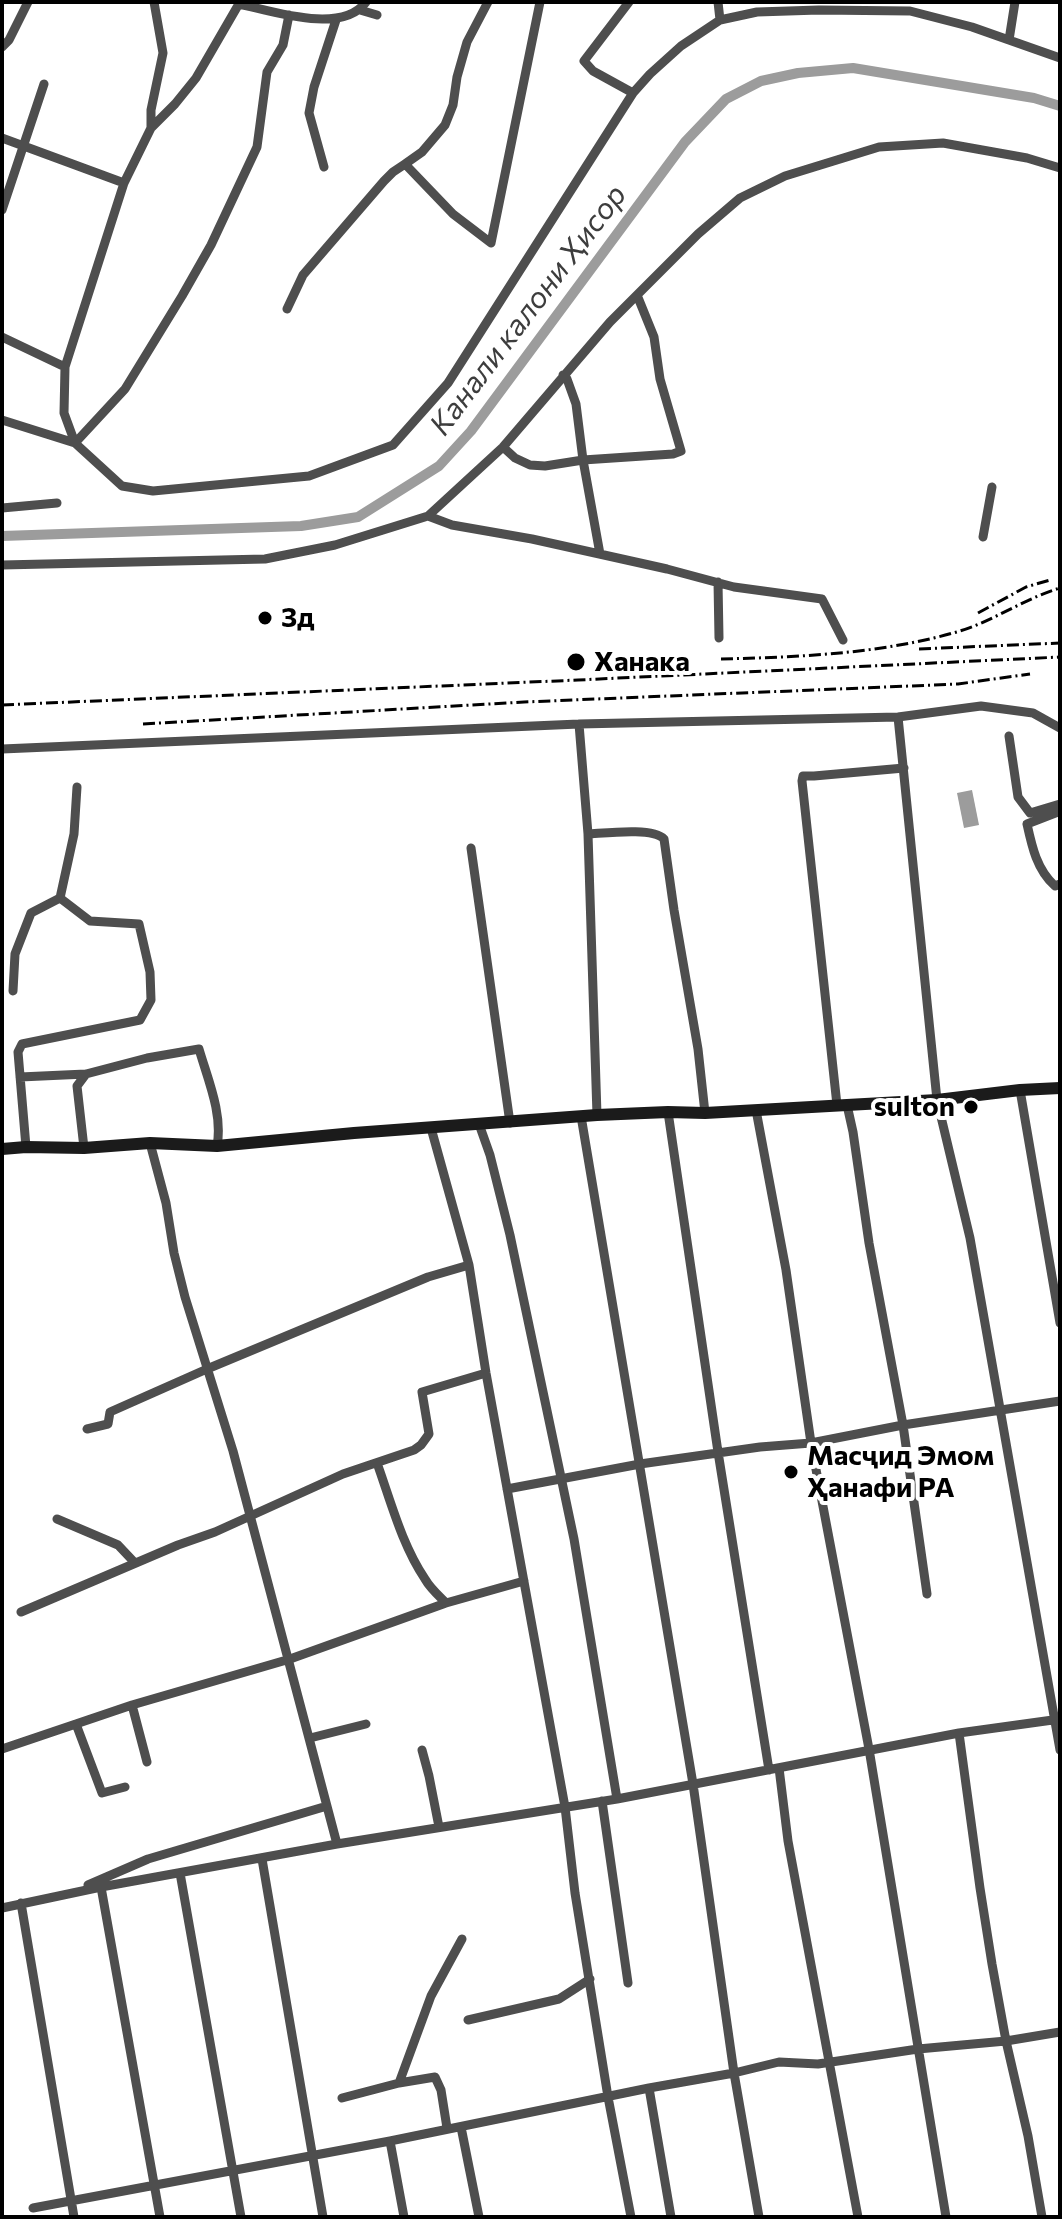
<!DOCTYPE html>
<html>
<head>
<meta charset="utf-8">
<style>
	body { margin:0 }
	#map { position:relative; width:1062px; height:2219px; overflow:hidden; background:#fff; font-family:Commissioner,sans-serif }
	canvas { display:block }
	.frame { position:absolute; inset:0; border:4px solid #000; pointer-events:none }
</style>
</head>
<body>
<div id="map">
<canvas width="1062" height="2219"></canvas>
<div class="frame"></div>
</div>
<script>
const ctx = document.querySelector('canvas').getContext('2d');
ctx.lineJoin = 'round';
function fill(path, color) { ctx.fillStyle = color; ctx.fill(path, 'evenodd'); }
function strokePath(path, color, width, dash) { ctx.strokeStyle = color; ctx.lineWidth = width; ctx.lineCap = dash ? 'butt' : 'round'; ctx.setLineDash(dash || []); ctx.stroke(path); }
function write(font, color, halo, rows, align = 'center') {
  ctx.font = font + ' Commissioner,sans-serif'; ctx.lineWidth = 8; ctx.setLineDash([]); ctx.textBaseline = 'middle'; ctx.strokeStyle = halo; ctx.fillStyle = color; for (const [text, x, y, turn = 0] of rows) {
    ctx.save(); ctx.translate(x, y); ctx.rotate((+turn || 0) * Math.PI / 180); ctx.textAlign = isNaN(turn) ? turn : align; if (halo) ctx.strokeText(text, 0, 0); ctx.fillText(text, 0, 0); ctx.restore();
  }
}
const water = new Path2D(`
	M972 790 979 825 964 828 957 793Z`);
const canal = new Path2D(`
	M2 536 301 526 358 517 439 466 471 431 685 142 726 99 761 81 798 73 853 68 1034 98 1060 106`);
const street = new Path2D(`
	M154 2 163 53 151 110V128L124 183 65 367 64 413 75 443 122 486 153 491 309 476 393 445 448 383 633 93 650 74 681 46 720 20 757 12 819 10 910 11 972 27 1060 58
	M488 2 467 42 457 77 453 105 445 125 422 152 405 164 453 214 491 243 540 2
	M629 2 584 61 593 71 633 93
	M718 2 720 20
	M239 4C272 11 342 35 366 2
	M360 10 377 15
	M1009 40 1015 2
	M2 47 9 40 28 2
	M151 128 175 104 196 78 240 2
	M2 138 124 183
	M324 167 309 113 314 87 336 20
	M2 210 44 84
	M287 309 303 275 384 181 393 172 405 164
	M2 337 65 367
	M563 375 567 379 576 404 583 460 600 554
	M2 420 75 443 125 389 182 296 211 245 257 147 267 72 283 45 289 15
	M503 447 515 458 530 465 545 466 583 460 673 454 681 451 660 379 654 337 637 295
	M2 508 57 503
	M428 516 452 525 532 539 667 569 734 587 822 599 843 640
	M983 537 992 487
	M2 565 265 559 335 545 428 516 503 447 610 322 698 234 740 198 785 176 879 147 943 143 1027 158 1060 168
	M718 582 719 638
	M898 717 937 1100 970 1238 1060 1750
	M579 724 588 834 597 1115
	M1009 736 1018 797 1030 813 1060 804
	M2 749 579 724 898 717 981 706 1033 713 1060 728
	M1060 807 1058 812 1027 824C1032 847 1037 870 1055 886L1060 884
	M588 834C606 833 653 827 664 839L674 910 698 1049 705 1113
	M471 848 510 1123
	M13 991 15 954 31 913 60 898
	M20 1077 86 1074 147 1058 199 1049C208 1080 223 1114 217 1146
	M1020 1090 1060 1323
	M837 1105 802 781 803 776H814L904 768
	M847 1105 853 1132 869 1243 903 1425 927 1594
	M756 1110 786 1270 811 1443 869 1749 946 2217
	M668 1112 718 1452 769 1770
	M581 1116 693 1784 734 2073 759 2217
	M479 1124 490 1155 510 1235 574 1539 617 1799
	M431 1128 469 1265 486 1373 565 1807 575 1893 608 2097 631 2217
	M150 1143 166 1203 174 1253 185 1297 233 1451 337 1844
	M26 1147 18 1052 22 1044 140 1020 151 1000 150 972 139 924 90 921 60 898 74 834 77 787
	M84 1148 77 1086 86 1074
	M87 1429 108 1424 110 1412 207 1369 428 1277 469 1265
	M377 1463C391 1502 402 1545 425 1579 430 1588 438 1595 446 1603
	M507 1489 640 1464 760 1447 811 1443 903 1425 1060 1401
	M57 1519 118 1545 135 1563
	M21 1612 178 1545 215 1532 343 1474 414 1450 421 1445 429 1434 422 1392 486 1373
	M132 1705 147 1762
	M76 1724 102 1793 125 1787
	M959 1733 980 1888 992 1964 1006 2041 1028 2136 1042 2217
	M310 1738 366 1724
	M2 1749 132 1705 290 1659 446 1603 524 1581
	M422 1750 429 1776 439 1827
	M779 1768 788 1841 858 2217
	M602 1801 628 1983
	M262 1859 323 2217
	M180 1873 241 2217
	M88 1885 148 1859 327 1806
	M101 1887 160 2217
	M21 1903 74 2217
	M2 1908 101 1887 337 1844 617 1799 959 1733 1060 1719
	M468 2020 559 1999 590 1979
	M649 2088 671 2217
	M342 2098 399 2083
	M461 2127 479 2217
	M447 2128 441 2090 435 2077 399 2083 431 1996 462 1939
	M390 2141 404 2217
	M33 2208 390 2141 649 2088 734 2073 779 2062 818 2064 918 2049 1006 2041 1060 2032`);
const secondary = new Path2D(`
	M2 1149 26 1147 84 1148 150 1143 217 1146 354 1133 597 1115 668 1112 705 1113 847 1105 937 1100 1020 1090 1060 1088`);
const rail = new Path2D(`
	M978 613 1026 587 1050 580
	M919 649 1060 643
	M721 659C799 657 878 654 953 633 991 623 1023 599 1060 588
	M2 705 578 680 1060 657
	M143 724 524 702 958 684 1030 674`);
const markers = [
	[265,618,8,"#000"],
	[576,662,10,"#000"],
	[971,1107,8,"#000"],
	[791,1472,8,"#000"]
];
const poiNames = [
	["3д",281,618],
	["Ханака",594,662],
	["sulton",955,1107,"right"],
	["Масҷид Эмом",807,1456],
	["Ҳанафи РА",807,1488]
];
const waterNames = [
	["Канали калони Ҳисор",528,310,-53]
];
fill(water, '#9c9c9c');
strokePath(canal, '#9c9c9c', 10);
strokePath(street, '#4e4e4e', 9);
strokePath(secondary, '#1b1b1b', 12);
strokePath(rail, '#000', 3, [12, 4, 2, 4]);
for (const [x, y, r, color] of markers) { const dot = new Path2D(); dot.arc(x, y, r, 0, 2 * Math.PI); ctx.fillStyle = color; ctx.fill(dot); strokePath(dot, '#fff', 3); }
write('bold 28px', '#000', '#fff', poiNames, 'left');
write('italic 30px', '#3d3d3d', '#fff', waterNames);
</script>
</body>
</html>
